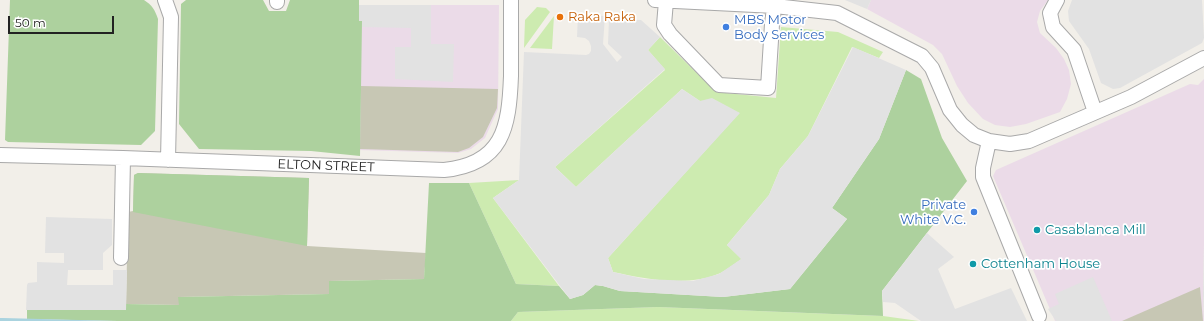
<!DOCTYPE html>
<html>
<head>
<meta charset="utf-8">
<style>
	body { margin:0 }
	#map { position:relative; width:1204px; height:321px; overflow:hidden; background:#f2efe9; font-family:Montserrat,sans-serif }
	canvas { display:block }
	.scale { position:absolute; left:8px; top:16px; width:106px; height:18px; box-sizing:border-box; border:2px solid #222; border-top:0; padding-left:5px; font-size:12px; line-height:14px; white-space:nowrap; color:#222; -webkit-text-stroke:3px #fff; paint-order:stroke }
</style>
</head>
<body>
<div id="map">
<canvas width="1204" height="321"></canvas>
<div class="scale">50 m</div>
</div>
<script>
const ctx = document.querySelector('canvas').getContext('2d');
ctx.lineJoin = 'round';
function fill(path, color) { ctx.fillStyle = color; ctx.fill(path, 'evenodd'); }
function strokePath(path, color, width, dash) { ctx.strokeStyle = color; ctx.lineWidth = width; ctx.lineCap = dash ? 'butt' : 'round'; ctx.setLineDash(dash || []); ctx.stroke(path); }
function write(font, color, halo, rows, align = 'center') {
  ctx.font = font + ' Montserrat,sans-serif'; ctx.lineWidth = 3.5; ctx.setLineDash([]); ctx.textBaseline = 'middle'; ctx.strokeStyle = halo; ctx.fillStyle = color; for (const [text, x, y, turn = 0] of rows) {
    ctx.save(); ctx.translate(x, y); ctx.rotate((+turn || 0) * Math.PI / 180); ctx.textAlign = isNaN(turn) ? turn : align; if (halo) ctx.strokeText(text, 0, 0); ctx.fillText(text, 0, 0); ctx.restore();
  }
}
const industrial = new Path2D(`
	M871 0H1048L1040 11 1037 22 1040 33 1056 48 1064 59 1069 70 1071 84 1067 99 1060 112 1026 124 1010 127 995 125 983 119 968 103 957 86 942 54 933 45 867 9Z
	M358 5H499L498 109 485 138 471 149 458 153 358 150Z
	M1204 79V245L1203 294 1204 321H1055L993 176 996 170 1190 84 1198 85Z`);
const construction = new Path2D(`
	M361 86 498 89 497 108 483 137 469 148 458 152 360 149Z
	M138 173 309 178 307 246 426 253 424 279 330 281 329 294 179 297V305L126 304 128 212 133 211 134 175Z
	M1200 287 1203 321H1122Z`);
const grass = new Path2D(`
	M537 7 546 8 550 12 524 48 525 20Z
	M554 16 552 49 530 48Z
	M781 27 838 32 883 52 879 58 852 47 808 136 780 169 769 195 727 245 742 259C734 264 726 271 718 274 687 287 645 279 613 272L608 258 739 113 700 101 682 89 576 187 555 167 665 70 648 50 660 37 716 92 776 98Z
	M519 180 493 198 559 286 516 284 469 183Z
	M658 307 883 316 919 321H511L518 312Z`);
const forest = new Path2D(`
	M10 0H144C152 5 155 10 158 19L155 131 141 145 8 142 5 140Z
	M186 0H263L269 11H286L290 0H359V20L362 21 360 156 311 151 199 149 179 124 181 4Z
	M906 70 921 79 942 138 967 181 882 291 883 316 658 307 518 312 511 321H117L27 319V309L126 310V304L179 305 178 297 329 294V281L424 279 429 183H469L516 284 559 286 570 299 583 295 595 285 603 286 620 291 723 297 790 289 847 219 832 208 879 139Z
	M138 173 309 178 307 246 133 212 134 175Z`);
const parking = new Path2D(`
	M845 0H871L867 9Z
	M1072 0H1202L1204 38 1202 43 1120 88 1113 89 1101 83 1089 49 1069 21 1068 11Z
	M359 5H431V44H454L453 82 395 79V47H411V28L362 27V21H359Z
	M578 15 605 16 603 44 617 62 622 57 608 44 609 19 641 20 660 37 648 50 665 69 555 167 576 187 682 89 700 101 712 98 740 113 608 258 613 272 644 279 693 281 719 274 741 259 727 245 769 195 780 169 808 136 853 47 906 70 879 139 832 208 847 219 790 289 723 297 620 291 603 286 595 285 583 295 570 299 493 198 519 180 524 52 586 55 589 54 591 51V46L589 41 585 38 577 37Z
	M46 217 112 219V245L103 253V270H68L67 285H113V270H127L126 310H26L27 285 28 283 37 282V262L64 263V253H45Z
	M927 233 954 257 938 269 955 309 1011 288 1027 321H921L895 303 883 302 882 291Z
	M1204 245V319L1203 294Z
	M1093 277 1112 321H1056L1048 309 1059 304 1055 294Z`);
const water = new Path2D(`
	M0 318H3L117 321H0Z`);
const minor = new Path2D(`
	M165 0 171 17 168 160
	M277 0V2
	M655 0 775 6 837 13 922 56 932 68 950 110 962 125 974 135 989 141 1010 144 1029 141 1131 97 1204 58
	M1057 0 1050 13 1053 27 1074 50 1095 112
	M666 1 664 25 670 34 719 85 768 88 772 24 775 0
	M989 141 983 168V177L1039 316
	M0 155 123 158 444 170C503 164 509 128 511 76 511 51 511 25 511 0
	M121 258 123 158`);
const markers = [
	[560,17,4,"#e8710a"],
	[726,27,4,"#3f7fe0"],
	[974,212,4,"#3f7fe0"],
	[1037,230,4,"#0f9aa8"],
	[973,264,4,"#0f9aa8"]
];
const foodNames = [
	["Raka Raka",568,17]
];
const shopNames = [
	["MBS Motor",734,20],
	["Body Services",734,35],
	["Private",966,205,"right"],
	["White V.C.",966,220,"right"]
];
const streetNames = [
	["ELTON STREET",326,166,2]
];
const cultureNames = [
	["Casablanca Mill",1045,230],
	["Cottenham House",981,264]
];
fill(industrial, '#ebdbe8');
fill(construction, '#c7c7b4');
fill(grass, '#cdebb0');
fill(forest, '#add19e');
fill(parking, '#e2e2e2');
fill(water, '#aad3df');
strokePath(minor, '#a9a9a9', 16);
strokePath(minor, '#fff', 14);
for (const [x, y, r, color] of markers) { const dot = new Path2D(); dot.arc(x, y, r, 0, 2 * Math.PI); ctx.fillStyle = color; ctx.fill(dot); strokePath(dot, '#fff', 1.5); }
write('13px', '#c56008', '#fff', foodNames, 'left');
write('13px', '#366cbe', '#fff', shopNames, 'left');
write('13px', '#222', '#fff', streetNames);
write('13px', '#0d838f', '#fff', cultureNames, 'left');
</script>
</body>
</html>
